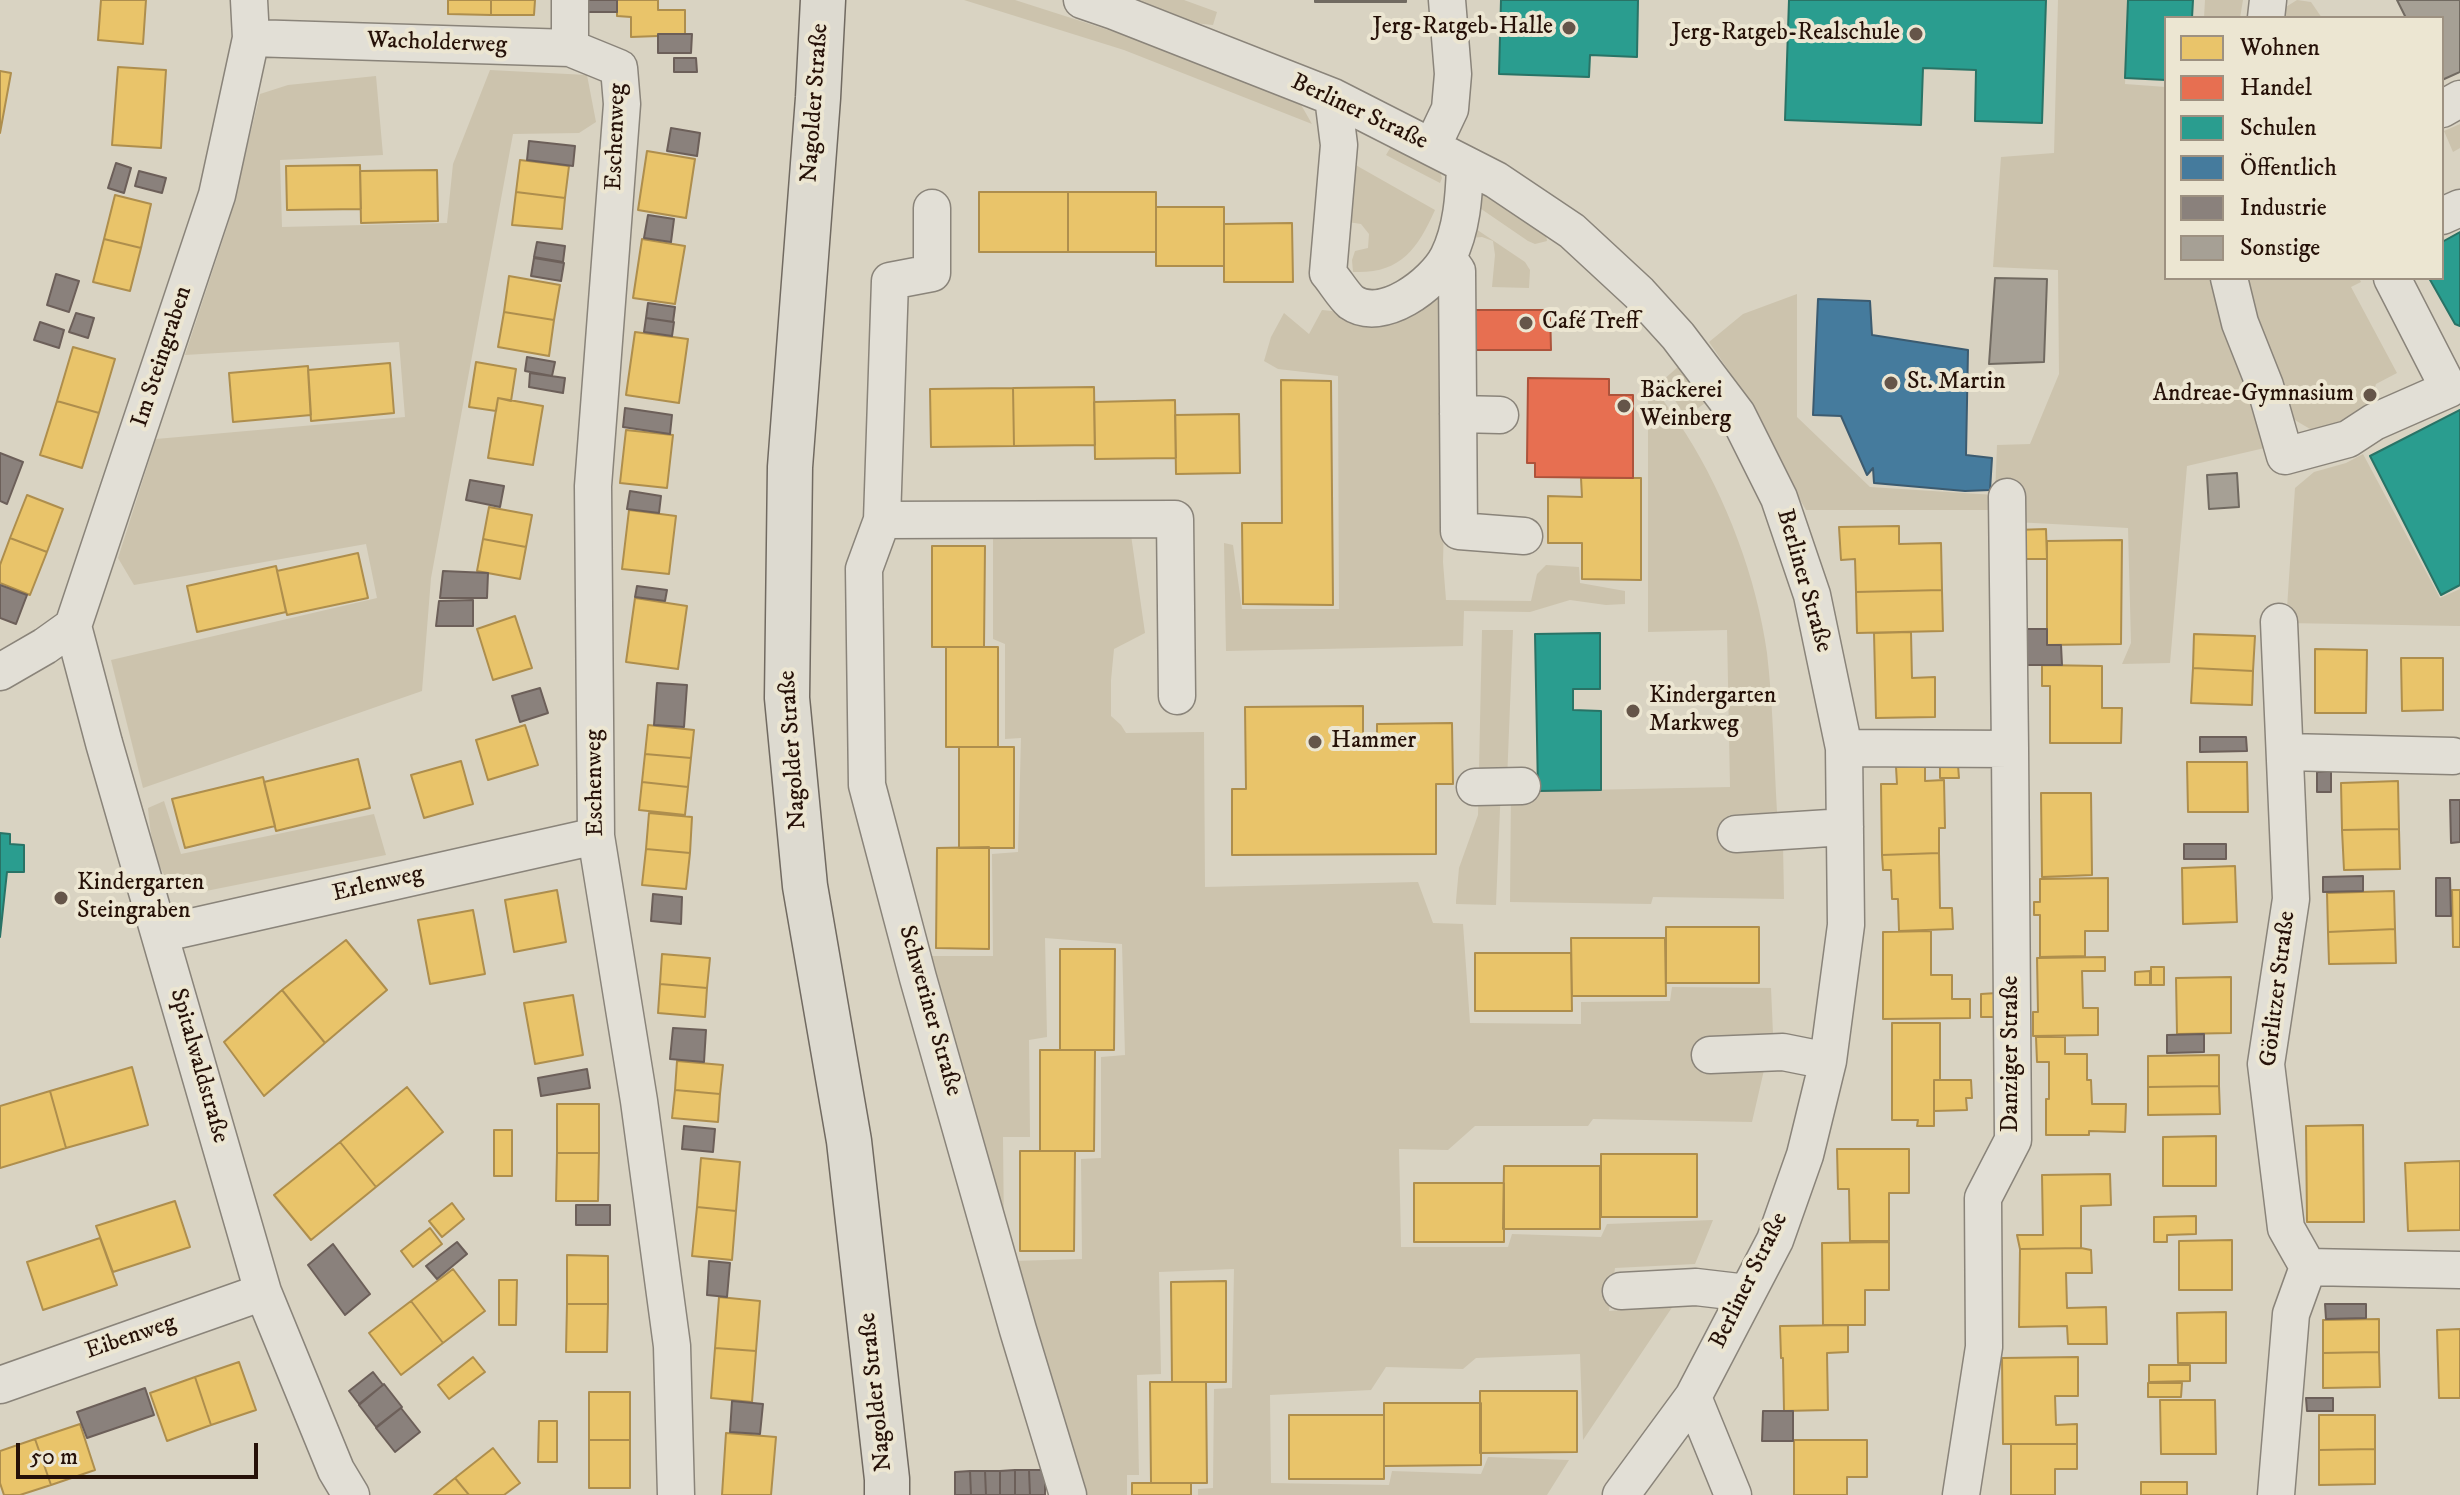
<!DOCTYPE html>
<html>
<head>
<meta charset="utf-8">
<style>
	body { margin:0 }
	#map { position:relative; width:2460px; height:1495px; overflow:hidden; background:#d9d3c2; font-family:"IM FELL DW Pica",serif }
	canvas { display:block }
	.legend { position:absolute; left:2164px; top:16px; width:280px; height:264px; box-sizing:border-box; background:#ece6d2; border:2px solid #9d9181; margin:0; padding:10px 14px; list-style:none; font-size:24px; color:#261108 }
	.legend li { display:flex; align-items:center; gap:16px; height:40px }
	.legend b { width:40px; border:2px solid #9d9181 }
	.scale { position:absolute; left:16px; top:1443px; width:242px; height:36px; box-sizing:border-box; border:4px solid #261108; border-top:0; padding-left:10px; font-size:24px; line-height:28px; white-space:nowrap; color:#261108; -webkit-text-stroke:6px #ece6d2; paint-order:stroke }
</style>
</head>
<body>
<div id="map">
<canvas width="2460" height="1495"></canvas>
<ul class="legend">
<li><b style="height:22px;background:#e9c46a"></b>Wohnen</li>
<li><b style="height:22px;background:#e76f51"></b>Handel</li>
<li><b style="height:22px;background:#2a9d8f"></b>Schulen</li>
<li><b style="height:22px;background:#457b9d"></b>Öffentlich</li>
<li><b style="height:22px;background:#8a817c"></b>Industrie</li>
<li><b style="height:22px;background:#a6a095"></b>Sonstige</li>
</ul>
<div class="scale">50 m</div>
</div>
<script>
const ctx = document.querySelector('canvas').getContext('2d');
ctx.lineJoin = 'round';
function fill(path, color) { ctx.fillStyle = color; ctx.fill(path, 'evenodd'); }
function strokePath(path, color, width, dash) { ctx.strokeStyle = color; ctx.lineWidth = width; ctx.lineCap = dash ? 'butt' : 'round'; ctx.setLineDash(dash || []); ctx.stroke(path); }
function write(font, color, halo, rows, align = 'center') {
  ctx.font = font + ' "IM FELL DW Pica",serif'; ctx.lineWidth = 8; ctx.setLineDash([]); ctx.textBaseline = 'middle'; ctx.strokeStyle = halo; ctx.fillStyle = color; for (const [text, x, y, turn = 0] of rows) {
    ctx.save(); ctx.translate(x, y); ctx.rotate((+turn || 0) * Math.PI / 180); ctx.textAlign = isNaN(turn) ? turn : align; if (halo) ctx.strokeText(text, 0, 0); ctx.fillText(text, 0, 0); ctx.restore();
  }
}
const green = new Path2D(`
	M964 0H1015L1121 34 1300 103 1312 124 1124 50Z
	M1135 0H1184L1217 12 1213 25 1184 22Z
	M2058 0H2129L2125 84 2166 87V278H2213L2269 447 2187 466 2170 663 2122 664 2131 643 2128 528 2015 522 2011 510H1806L1786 475 1759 415 1709 342 1743 314 1797 294V417L1870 487 1995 495 1997 445 2030 444 2059 374 2058 270 1993 267 2001 157 2054 153Z
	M2205 0H2243L2240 18H2204Z
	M2297 0 2311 2 2322 18H2279L2281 10Z
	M490 70 587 75 596 122 579 133 513 134 431 578 422 691 143 788 111 660 377 598 366 544 134 585 118 558 156 439 405 417 399 342 185 355 229 221 260 94 288 85 376 76 383 155 280 160 282 227 447 223 453 164Z
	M2460 124V148L2453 152 2444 131Z
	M1392 145 1439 169 1442 178 1440 183 1386 155Z
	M1345 159 1435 210C1417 250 1400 274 1353 272L1352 260 1355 251 1368 248 1369 234 1361 224 1348 222Z
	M1480 193 1535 226 1546 235 1547 241 1535 244 1528 241 1471 202Z
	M1473 227 1525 262 1530 270 1529 288 1492 287 1495 255 1493 241 1482 237 1470 238Z
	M2242 278H2359L2361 282 2351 287 2397 373 2376 384 2369 407 2322 436 2288 416Z
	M1444 286 1447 413 1443 562 1446 600 1531 601 1537 574 1546 565 1579 567 1580 583 1625 591V604L1606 605 1570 600 1530 612 1464 611 1463 646 1226 651 1224 543 1233 545 1242 609H1339L1338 376 1278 369 1264 361 1271 337 1284 313 1309 334 1322 310 1351 313 1366 323 1380 328 1387 316Z
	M1679 366 1705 403 1686 417 1662 381Z
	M1648 379C1661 397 1674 415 1686 434 1726 497 1757 579 1767 653 1773 705 1774 759 1777 812L1729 815 1730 849 1783 844 1784 899 1653 897 1651 904 1510 902 1511 789 1538 791 1730 787 1727 630 1648 632Z
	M2363 454 2440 598 2460 589V626L2286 623 2295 488 2314 472 2346 463Z
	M993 534 1131 535 1145 633 1114 649 1111 680V716L1121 725 1126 733 1204 732 1205 887 1418 882 1433 923 1463 924 1470 1023 1581 1024V1002L1670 1001 1672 987 1771 988 1773 1034 1703 1037 1701 1071 1764 1070 1752 1122 1593 1119 1588 1126H1475L1448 1150 1399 1149 1401 1247H1508L1512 1234 1601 1237 1607 1224 1713 1220 1695 1264 1615 1268 1609 1311 1673 1306 1583 1440 1580 1354 1476 1358 1463 1369 1386 1367 1371 1390 1270 1395 1271 1483 1389 1485 1392 1471 1481 1474 1488 1457 1569 1460 1547 1495H1198V1489L1213 1488 1214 1389 1232 1388 1234 1269 1159 1272 1161 1374 1137 1375 1139 1475H1127V1495H1082L1013 1261 1082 1259 1081 1159 1101 1158V1057L1125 1055 1122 944 1045 938 1047 1037 1029 1040 1030 1137H1003L1004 1238 925 956H993L992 854 1018 852 1021 738 1005 739V644L993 639Z
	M1482 630H1513L1507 781 1501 785 1496 905 1456 904V901L1459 868 1478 815Z
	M164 801 181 854 374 814 386 855 196 893C190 891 183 890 177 887 155 877 150 830 148 808Z`);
const homes = new Path2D(`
	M101 0H146L143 44 98 40Z
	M448 0H491V15L448 14Z
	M491 0H535L534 15H491Z
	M617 0H658V10H685V35L631 37V17L617 16Z
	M118 67 166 70 161 148 112 145Z
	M0 71 11 73 0 133Z
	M647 151 695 159 686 218 638 210Z
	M520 160 569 166 565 198 516 192Z
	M360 165 361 209 287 210 286 166Z
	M437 170 438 221 361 223 360 171Z
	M516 192 565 198 562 229 512 225Z
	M979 192H1068V252H979Z
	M1068 192H1156V252H1068Z
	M115 195 151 204 141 248 104 239Z
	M1156 207H1224V266H1156Z
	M1292 223 1293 282H1224V224Z
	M104 239 141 248 130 291 93 282Z
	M642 239 685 246 675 304 633 298Z
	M509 276 560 285 554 320 504 312Z
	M504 312 554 320 549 356 498 347Z
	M635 332 688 339 679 403 626 395Z
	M73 347 115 359 99 413 57 401Z
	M476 362 516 369 511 401 498 398 496 411 469 407Z
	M390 363 394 413 311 421 308 370Z
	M308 366 311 415 233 422 229 373Z
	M1281 380 1331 381 1333 605 1243 604 1242 523H1282Z
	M1094 387 1095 445 1014 446 1013 388Z
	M1013 388 1014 446 931 447 930 389Z
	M498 398 543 406 533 465 488 458Z
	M1175 400 1176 458 1095 459 1094 402Z
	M57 401 99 413 82 468 40 455Z
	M1239 414 1240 473 1176 474 1175 415Z
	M626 430 673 435 667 488 620 483Z
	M1581 478H1641V580L1582 579V543H1548V496L1582 497Z
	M27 495 63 509 47 552 10 538Z
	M489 507 532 515 526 547 483 539Z
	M629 510 676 516 669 574 622 569Z
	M1899 526V544L1941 543 1942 590 1856 592 1855 559 1841 560 1839 527Z
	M2046 529 2047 559H2016V530Z
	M10 538 47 552 30 595 0 583V565Z
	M483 539 526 547 520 579 477 571Z
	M2122 540 2121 644 2047 645V541Z
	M932 546H985L984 647H932Z
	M358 553 368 598 287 615 277 571Z
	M276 566 286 612 197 632 187 586Z
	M1942 590 1943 631 1857 633 1856 592Z
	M635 598 687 606 678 669 626 662Z
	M515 616 532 668 493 680 477 629Z
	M1911 632 1912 678 1935 677V717L1876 718 1874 633Z
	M2194 634 2255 636 2253 671 2193 668Z
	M946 647H998V747H946Z
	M2315 649 2367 650 2366 713H2315Z
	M2401 658H2443V710L2402 711Z
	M2042 665 2102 666V708H2122L2121 743H2050V686H2042Z
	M2193 668 2253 671 2252 705 2191 703Z
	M1363 706V736H1377V724L1452 723 1453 784H1436V854L1232 855V789H1246L1245 707Z
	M525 725 538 765 488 780 476 740Z
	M648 725 694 730 691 758 645 754Z
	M959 747H1014V848H959Z
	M645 754 691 758 688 787 642 782Z
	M358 759 370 808 276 831 264 782Z
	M461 761 473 804 424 818 411 775Z
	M2187 762H2247L2248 812H2188Z
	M1940 765H1958L1959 778H1940Z
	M1925 766V781L1944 780 1945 828H1939V853L1882 855 1881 784H1897L1896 767Z
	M263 777 275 826 185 848 172 799Z
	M2398 781 2399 829 2342 830 2341 783Z
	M642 782 688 787 685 815 639 810Z
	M2041 793H2091L2092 875 2042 877Z
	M649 813 692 817 690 853 646 849Z
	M2399 829 2400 869 2344 870 2342 830Z
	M989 847V949L936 948 937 848Z
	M646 849 690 853 686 889 642 885Z
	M1939 853 1940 908H1952L1953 929 1899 931 1898 899H1892L1891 870H1883L1882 855Z
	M2235 866 2237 922 2183 924 2182 868Z
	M2108 878V931H2085V956L2040 957V915H2034V902H2040V879Z
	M557 890 566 942 514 952 505 900Z
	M2452 890H2460V947H2453Z
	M2394 891 2395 929 2328 932 2327 893Z
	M473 910 485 974 430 984 418 920Z
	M1666 927H1759V983H1666Z
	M2395 929 2396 963 2329 964 2328 932Z
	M1931 931V975H1952V999H1970V1018L1883 1019V932Z
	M1571 938H1665L1666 996H1572Z
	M346 940 387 990 325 1043 282 990Z
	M1060 949H1115L1114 1050H1060Z
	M1475 953H1571L1572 1011H1475Z
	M662 954 710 958 707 988 660 984Z
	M2105 957V971H2082L2083 1008H2098V1035L2033 1036V1012H2038L2037 958Z
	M2151 967H2164V985H2151Z
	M2150 971V985H2135V972Z
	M2231 977V1033L2177 1034 2176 978Z
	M660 984 707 988 705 1017 658 1013Z
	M282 990 325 1043 264 1096 224 1042Z
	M1997 993 1998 1017H1981V994Z
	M573 995 583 1055 535 1064 524 1003Z
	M1892 1023H1940V1080H1934V1126H1917L1918 1120H1892Z
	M2036 1037H2065V1054H2087V1080H2091L2092 1104H2126L2125 1132 2089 1131V1135H2046V1099H2049V1062H2037Z
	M1040 1050H1095L1094 1151H1040Z
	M2219 1055V1086L2148 1087V1056Z
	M677 1061 723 1065 720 1094 675 1090Z
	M132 1067 148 1125 66 1148 50 1091Z
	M1934 1080H1971L1972 1098H1966L1967 1110 1934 1111Z
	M2219 1086 2220 1114 2148 1115V1087Z
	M407 1087 443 1132 376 1187 340 1142Z
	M675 1090 720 1094 718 1122 672 1118Z
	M50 1091 66 1148 0 1168V1106Z
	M557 1104H599V1153H557Z
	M2363 1125 2364 1222H2307L2306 1126Z
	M494 1130H512V1176H494Z
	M2216 1136V1186H2163V1137Z
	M340 1142 376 1187 311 1240 274 1195Z
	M1837 1149H1909V1193H1889V1241H1850L1849 1189H1838Z
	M1020 1151H1075L1074 1251H1020Z
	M557 1153H599L598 1201H556Z
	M1601 1154H1697V1217H1601Z
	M701 1158 740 1162 736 1211 697 1207Z
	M2460 1161V1230L2408 1231 2405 1163Z
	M1504 1166H1600V1229H1503Z
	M2110 1174 2111 1205 2081 1206V1248L2020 1249 2017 1235H2043L2042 1175Z
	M1414 1183H1504V1242H1414Z
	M175 1201 190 1247 113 1272 96 1226Z
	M452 1203 464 1219 442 1237 429 1221Z
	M697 1207 736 1211 732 1260 692 1256Z
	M2196 1216V1234L2167 1235V1242H2154V1217Z
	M430 1228 442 1244 413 1267 401 1251Z
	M100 1238 117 1285 43 1310 27 1262Z
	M2232 1240V1290H2179V1241Z
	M1889 1242V1290H1865V1325H1823L1822 1243Z
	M2081 1248 2091 1250 2092 1273H2066L2067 1308 2106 1307 2107 1344H2068L2067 1326 2019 1327 2020 1249Z
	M567 1255 608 1256V1304H567Z
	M453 1269 485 1311 443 1343 411 1301Z
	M499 1280H517L516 1325H499Z
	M1226 1281V1382H1172L1171 1282Z
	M719 1297 760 1301 756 1351 715 1348Z
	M411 1301 443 1343 401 1375 369 1333Z
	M567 1304H608L607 1352H566Z
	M2226 1312V1363H2178L2177 1313Z
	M2379 1319V1352L2323 1353V1320Z
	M1848 1325V1352L1827 1353 1828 1410 1784 1411 1783 1358H1781L1780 1326Z
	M2460 1329V1398H2439L2437 1330Z
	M715 1348 756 1351 752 1402 711 1398Z
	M2379 1352 2380 1387 2323 1388V1353Z
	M473 1357 485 1372 449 1399 438 1385Z
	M2078 1357V1396H2055L2056 1425 2077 1424V1444H2003L2002 1358Z
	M239 1362 256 1410 211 1425 195 1377Z
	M2149 1365H2190V1381L2149 1382Z
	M195 1377 211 1425 167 1441 150 1393Z
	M1150 1382H1206L1207 1483H1151Z
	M2148 1383H2182L2181 1397H2148Z
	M1480 1391H1577V1452L1480 1453Z
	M589 1392H630V1440H589Z
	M2160 1400H2215L2216 1454H2161Z
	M1384 1403H1481V1465L1384 1466Z
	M1289 1415H1384V1479H1289Z
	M2319 1415H2375V1449L2319 1450Z
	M539 1421H557V1462H538Z
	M80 1424 95 1470 51 1485 35 1439Z
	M726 1433 776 1437 771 1495H722Z
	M35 1439 51 1485 20 1495H4L0 1483V1451Z
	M589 1440H630V1488H589Z
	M1794 1440H1867V1477H1847V1495H1794Z
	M2011 1444H2077V1469H2055V1495H2011Z
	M493 1448 520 1483 504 1495H469L455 1478Z
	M2375 1449V1484L2319 1485V1450Z
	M455 1478 469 1495H434Z
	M2141 1482H2187V1495H2141Z
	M1132 1483H1191V1495H1132Z`);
const shops = new Path2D(`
	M1473 310H1550L1551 350H1474Z
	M1528 378 1609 379V395H1633V478L1535 477V463H1527Z`);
const schools = new Path2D(`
	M1501 0H1638L1637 57 1590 55 1589 77 1499 74Z
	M1789 0H2046L2042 123 1975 121 1976 70 1923 68 1921 125 1785 120Z
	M2128 0H2193L2192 18H2166V80L2125 78Z
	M2460 232V326L2455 324 2429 278H2442V242Z
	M2460 410V585L2441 595 2370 456Z
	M1600 633V689H1573V710L1601 711V790L1538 791 1535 634Z
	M0 833 10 834V844L24 845V872H7L0 937Z`);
const public = new Path2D(`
	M1818 299 1870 301 1872 335 1968 350 1966 455 1992 458 1990 490 1965 491 1874 483 1873 468 1867 475 1841 416 1813 415Z`);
const industry = new Path2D(`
	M585 0H617V12H585Z
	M658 34H692L691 53H658Z
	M674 58H696L697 72H674Z
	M671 128 700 133 697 156 667 151Z
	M529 141 575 146 573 166 527 160Z
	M116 163 131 168 124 193 108 188Z
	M139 171 166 178 162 193 135 186Z
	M648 215 674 219 671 242 644 238Z
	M537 242 565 246 563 262 534 257Z
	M534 258 564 263 561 281 531 276Z
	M56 274 79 281 69 312 47 305Z
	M648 303 675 307 673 322 646 318Z
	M76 313 94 318 88 338 69 332Z
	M646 318 674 322 672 336 644 332Z
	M40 322 64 330 59 348 34 340Z
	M527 357 555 362 552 376 525 371Z
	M530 373 565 378 563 393 529 387Z
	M625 408 672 415 670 434 623 427Z
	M0 453 23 462 7 504 0 501Z
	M470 480 504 486 500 507 466 500Z
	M630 491 661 496 659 513 627 509Z
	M443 571 488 573 487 598H440Z
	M0 585 27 595 16 624 0 618Z
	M637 586 667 590 665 601 635 597Z
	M473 600V626H436L439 601Z
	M2019 629H2047V645H2061L2062 665H2019Z
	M657 683 687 685 684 727 654 725Z
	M540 688 548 713 520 722 512 696Z
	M2200 737H2246L2247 751 2200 752Z
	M2331 771V792H2317V772Z
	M2450 800H2460V842L2451 843Z
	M2184 844H2226V859H2184Z
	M2363 876V891L2323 892V877Z
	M2436 878H2450L2451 916H2436Z
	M653 894 682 897 681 924 651 921Z
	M673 1028 706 1030 704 1062 670 1059Z
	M2204 1034V1052L2167 1053V1035Z
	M587 1069 590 1088 541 1096 538 1078Z
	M684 1126 715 1129 713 1152 682 1149Z
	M576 1205H610V1225H576Z
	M457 1242 467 1254 437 1279 426 1266Z
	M333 1244 370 1294 345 1315 308 1265Z
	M709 1261 730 1263 727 1297 707 1295Z
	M2325 1304H2366V1318L2326 1319Z
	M373 1372 383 1385 359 1404 349 1391Z
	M384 1384 402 1407 376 1427 359 1405Z
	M145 1388 154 1415 87 1438 77 1412Z
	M2306 1398H2333V1411H2307Z
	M732 1401 763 1404 760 1434 730 1432Z
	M401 1408 420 1432 395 1452 376 1428Z
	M1763 1411H1793V1441H1762Z
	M1015 1470V1495H1000V1471Z
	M1015 1470H1029L1030 1495H1015Z
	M1029 1470H1045V1495H1030Z
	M970 1471 971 1495H955V1472Z
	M970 1471H985L986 1495H971Z
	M985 1471H1000V1495H986Z`);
const building = new Path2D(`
	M1315 0H1406V2H1315Z
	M2397 0H2460V72L2442 80V18H2406Z
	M1995 278 2047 279 2044 362 1989 364Z
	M2237 473 2239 507 2209 509 2207 475Z`);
const minor = new Path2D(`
	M570 0V48
	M1082 0 1114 11 1333 97 1496 180 1572 231 1639 293 1678 336 1737 414 1779 498 1812 595 1844 748 1846 925 1828 1061 1805 1155 1775 1240 1693 1397 1621 1495
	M2266 18 2268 0
	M251 38 570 48 619 68 622 104 593 486 596 836 639 1101 672 1346 676 1495
	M1333 97 1339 145 1328 273C1335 281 1343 295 1351 302 1382 324 1434 284 1448 257 1462 229 1464 196 1465 166
	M2442 109 2460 99
	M1432 147 1450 109 1453 74 1447 0
	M2442 216 2460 208
	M1448 258 1457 271 1459 531 1524 536
	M2229 278 2240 323 2265 386 2285 456 2348 439 2374 422 2449 389 2392 278
	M1458 414 1500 415
	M2007 497 2010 749
	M882 520 890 281 932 273V208
	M2279 622 2291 899 2266 1064 2286 1228 2308 1267
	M73 626 104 743 263 1292 336 1470 351 1495
	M0 672 45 646 73 626 217 195 251 38 249 0
	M1844 748 2010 749 2013 1140 1983 1198 1984 1347 1961 1495
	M2286 752 2453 756
	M1475 787 1522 786
	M1736 834 1845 827
	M160 934 596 836
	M1710 1055 1783 1052 1828 1061
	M2308 1267 2460 1270
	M1621 1291 1696 1287 1747 1293
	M0 1385 263 1292
	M1693 1397 1733 1495
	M1068 1495 1018 1330 918 978 867 785 864 569 882 520 1175 519 1177 696
	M2276 1495 2291 1314 2308 1267`);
const major = new Path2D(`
	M823 0 818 98 790 467 787 698 805 886 849 1141 887 1479V1495`);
const markers = [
	[1569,28,8,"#655549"],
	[1916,34,8,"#655549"],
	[1526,323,8,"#655549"],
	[1891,383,8,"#655549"],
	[2370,395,8,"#655549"],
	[1624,406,8,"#655549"],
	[1633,711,8,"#655549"],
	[1315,742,8,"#655549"],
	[61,898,8,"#655549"]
];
const poiNames = [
	["Jerg-Ratgeb-Halle",1553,28,"right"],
	["Jerg-Ratgeb-Realschule",1900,34,"right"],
	["Café Treff",1542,323],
	["St. Martin",1907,383],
	["Bäckerei",1640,392],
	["Weinberg",1640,420],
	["Andreae-Gymnasium",2354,395,"right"],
	["Kindergarten",1649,697],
	["Markweg",1649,725],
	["Hammer",1331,742],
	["Kindergarten",77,884],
	["Steingraben",77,912]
];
const streetNames = [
	["Wacholderweg",437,44,2],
	["Nagolder Straße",816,103,-86],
	["Berliner Straße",1359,113,25],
	["Eschenweg",617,137,-88],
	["Im Steingraben",163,357,-72],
	["Berliner Straße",1803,581,74],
	["Nagolder Straße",794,750,-94],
	["Eschenweg",596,783,-91],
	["Erlenweg",378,885,-13],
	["Görlitzer Straße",2279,989,-83],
	["Schweriner Straße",929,1011,74],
	["Danziger Straße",2012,1054,-90],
	["Spitalwaldstraße",198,1066,74],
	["Berliner Straße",1750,1281,-64],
	["Eibenweg",131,1338,-19],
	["Nagolder Straße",877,1392,-96]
];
fill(green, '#ccc3ad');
fill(homes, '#e9c46a');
strokePath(homes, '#ae8e4d', 2);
fill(shops, '#e76f51');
strokePath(shops, '#ad533b', 2);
fill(schools, '#2a9d8f');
strokePath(schools, '#297366', 2);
fill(public, '#457b9d');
strokePath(public, '#3c5b70', 2);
fill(industry, '#8a817c');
strokePath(industry, '#6c5f59', 2);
fill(building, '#a6a095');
strokePath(building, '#716a61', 2);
strokePath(minor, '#8a847a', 39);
strokePath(major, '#716a61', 47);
strokePath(minor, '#e2dfd6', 36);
strokePath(major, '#dddad0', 44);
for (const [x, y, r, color] of markers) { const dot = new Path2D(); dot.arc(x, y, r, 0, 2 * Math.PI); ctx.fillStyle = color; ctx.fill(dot); strokePath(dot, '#ece6d2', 3); }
write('24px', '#261108', '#ece6d2', poiNames, 'left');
write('24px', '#261108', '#ece6d2', streetNames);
</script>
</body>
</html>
